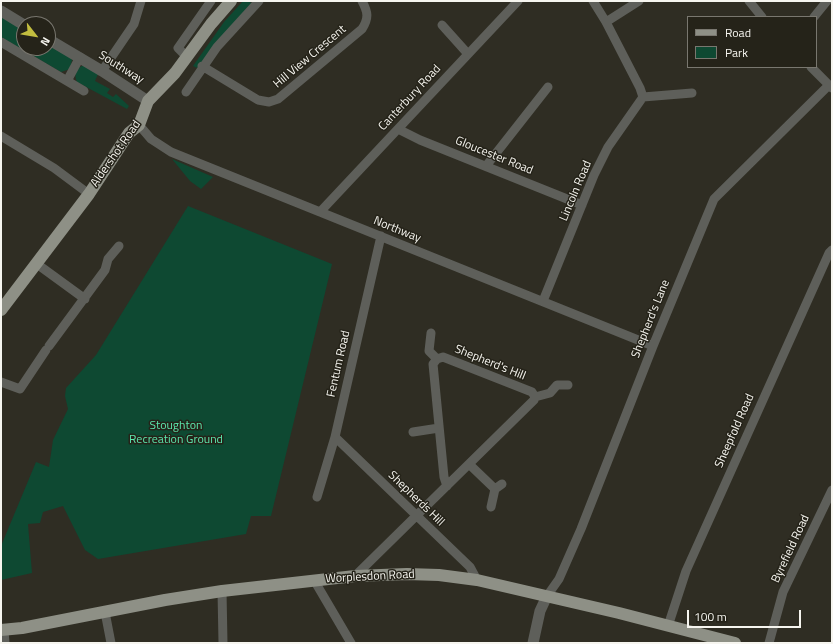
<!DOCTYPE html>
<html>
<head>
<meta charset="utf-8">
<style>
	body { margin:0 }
	#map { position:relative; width:833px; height:644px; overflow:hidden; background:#2f2d23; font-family:"Titillium Web",sans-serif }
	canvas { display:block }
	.frame { position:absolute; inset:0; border:2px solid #f6f5ef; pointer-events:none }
	.legend { position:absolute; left:687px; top:16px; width:130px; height:52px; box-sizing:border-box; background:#252319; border:1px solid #79776f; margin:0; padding:5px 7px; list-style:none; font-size:12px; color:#f6f5ef }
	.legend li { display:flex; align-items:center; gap:8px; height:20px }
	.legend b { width:20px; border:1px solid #79776f }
	.north { position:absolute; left:16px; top:16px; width:40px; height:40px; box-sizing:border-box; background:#252319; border:1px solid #79776f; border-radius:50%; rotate:121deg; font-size:11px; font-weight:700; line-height:16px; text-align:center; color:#f6f5ef }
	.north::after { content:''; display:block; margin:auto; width:14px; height:18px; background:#c2bd3f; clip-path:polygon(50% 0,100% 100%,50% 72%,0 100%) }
	.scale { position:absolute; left:687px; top:610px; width:114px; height:18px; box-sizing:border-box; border:2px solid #f6f5ef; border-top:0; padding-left:5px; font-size:12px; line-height:14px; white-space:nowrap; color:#f6f5ef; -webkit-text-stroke:3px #252319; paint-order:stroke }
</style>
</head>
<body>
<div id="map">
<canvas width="833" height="644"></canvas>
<div class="frame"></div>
<ul class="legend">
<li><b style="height:5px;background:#8e9086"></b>Road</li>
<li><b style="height:11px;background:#0e4932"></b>Park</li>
</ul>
<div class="north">N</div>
<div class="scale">100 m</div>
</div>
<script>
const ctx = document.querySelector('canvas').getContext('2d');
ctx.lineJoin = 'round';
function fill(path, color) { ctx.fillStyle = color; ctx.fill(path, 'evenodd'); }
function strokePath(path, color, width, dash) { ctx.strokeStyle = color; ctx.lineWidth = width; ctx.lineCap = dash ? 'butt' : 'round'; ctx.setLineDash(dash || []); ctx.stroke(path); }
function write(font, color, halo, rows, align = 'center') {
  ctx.font = font + ' "Titillium Web",sans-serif'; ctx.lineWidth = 3; ctx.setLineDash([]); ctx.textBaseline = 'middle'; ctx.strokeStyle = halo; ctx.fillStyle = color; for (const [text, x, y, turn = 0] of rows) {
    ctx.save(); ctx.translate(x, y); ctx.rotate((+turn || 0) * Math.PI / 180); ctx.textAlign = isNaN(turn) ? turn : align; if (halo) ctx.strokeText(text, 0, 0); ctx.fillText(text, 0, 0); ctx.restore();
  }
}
const green = new Path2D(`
	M243 1H248L253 4 218 42 197 68 193 66 224 22Z
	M1 16 24 30V48H48V44L70 56 72 60 70 69 61 72 1 37Z
	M82 66H87L98 74 95 81 110 89 107 93 113 97 116 94 129 106 127 109 77 82C74 75 75 69 82 66Z
	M172 159 213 177 201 189 190 181Z
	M188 206 332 264 271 516H251L246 534 98 559 85 550 63 506 43 512 40 523 28 524 32 573 1 580V546L36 462 49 467 53 440 68 409 65 396 66 388 96 355Z`);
const minor = new Path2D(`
	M593 1 606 22 640 88 643 97
	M749 1 762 17
	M814 17 827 1
	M606 22 639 1
	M442 25 468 54
	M1 42 84 91
	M187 57 178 48 211 1
	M202 66 258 100 269 102 278 99 362 29C369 18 368 12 362 1
	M811 67 832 88
	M102 71 134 24 141 1
	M67 81 80 57
	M186 92 217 47 259 1
	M643 97 692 93
	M139 125 151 139 171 152 653 346
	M398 129 420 140 582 205
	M1 136 54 168 89 194
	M486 166 548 87
	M320 212 518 1
	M37 264 85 299
	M543 301 594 175 608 147 643 97
	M431 333 429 351 437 359
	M49 346 105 270 108 259 119 246
	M1 382 20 389 46 350
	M535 397 550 393 557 385H568
	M413 432 439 428
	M335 437 470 567 477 580
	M470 465 495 489 502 484
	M447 486 444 477 433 364 437 359 443 357 532 392 535 397
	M317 497 335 437 381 236
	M491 507 495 489
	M355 576 534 400 535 397
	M314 580 351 643
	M222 591 223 643
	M547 596 559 579 581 529 653 346 714 199 829 85
	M105 612 111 643
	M668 626 686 571 829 253 832 250
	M4 630 5 643
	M769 643 783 592 832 490`);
const tertiary = new Path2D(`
	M1 11 24 25
	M48 39 102 71 148 101
	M533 643 540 611 547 596`);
const primary = new Path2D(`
	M1 310 89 194 129 133 139 125 148 101 175 73 211 24 231 1
	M1 630 22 628 165 600 222 591 355 576 407 574 439 575 477 580 619 613 735 643`);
const streetNames = [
	["Hill View Crescent",310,57,-40],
	["Southway",121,68,32],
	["Canterbury Road",410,98,-47],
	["Aldershot Road",116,154,-55],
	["Gloucester Road",494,156,22],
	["Lincoln Road",576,191,-67],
	["Northway",397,230,22],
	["Shepherd's Lane",651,319,-68],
	["Shepherd's Hill",490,363,22],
	["Fentum Road",339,364,-77],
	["Sheepfold Road",735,431,-66],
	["Shepherds Hill",416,499,44],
	["Byrefield Road",791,549,-65],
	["Worplesdon Road",370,577,-3]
];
const parkNames = [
	["Stoughton",176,426],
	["Recreation Ground",176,440]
];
fill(green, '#0e4932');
strokePath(minor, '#5e5f5a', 9);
strokePath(tertiary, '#5e5f5a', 11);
strokePath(primary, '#8e9086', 12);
write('12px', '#f6f5ef', '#252319', streetNames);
write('12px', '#5ce9af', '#252319', parkNames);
</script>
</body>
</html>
